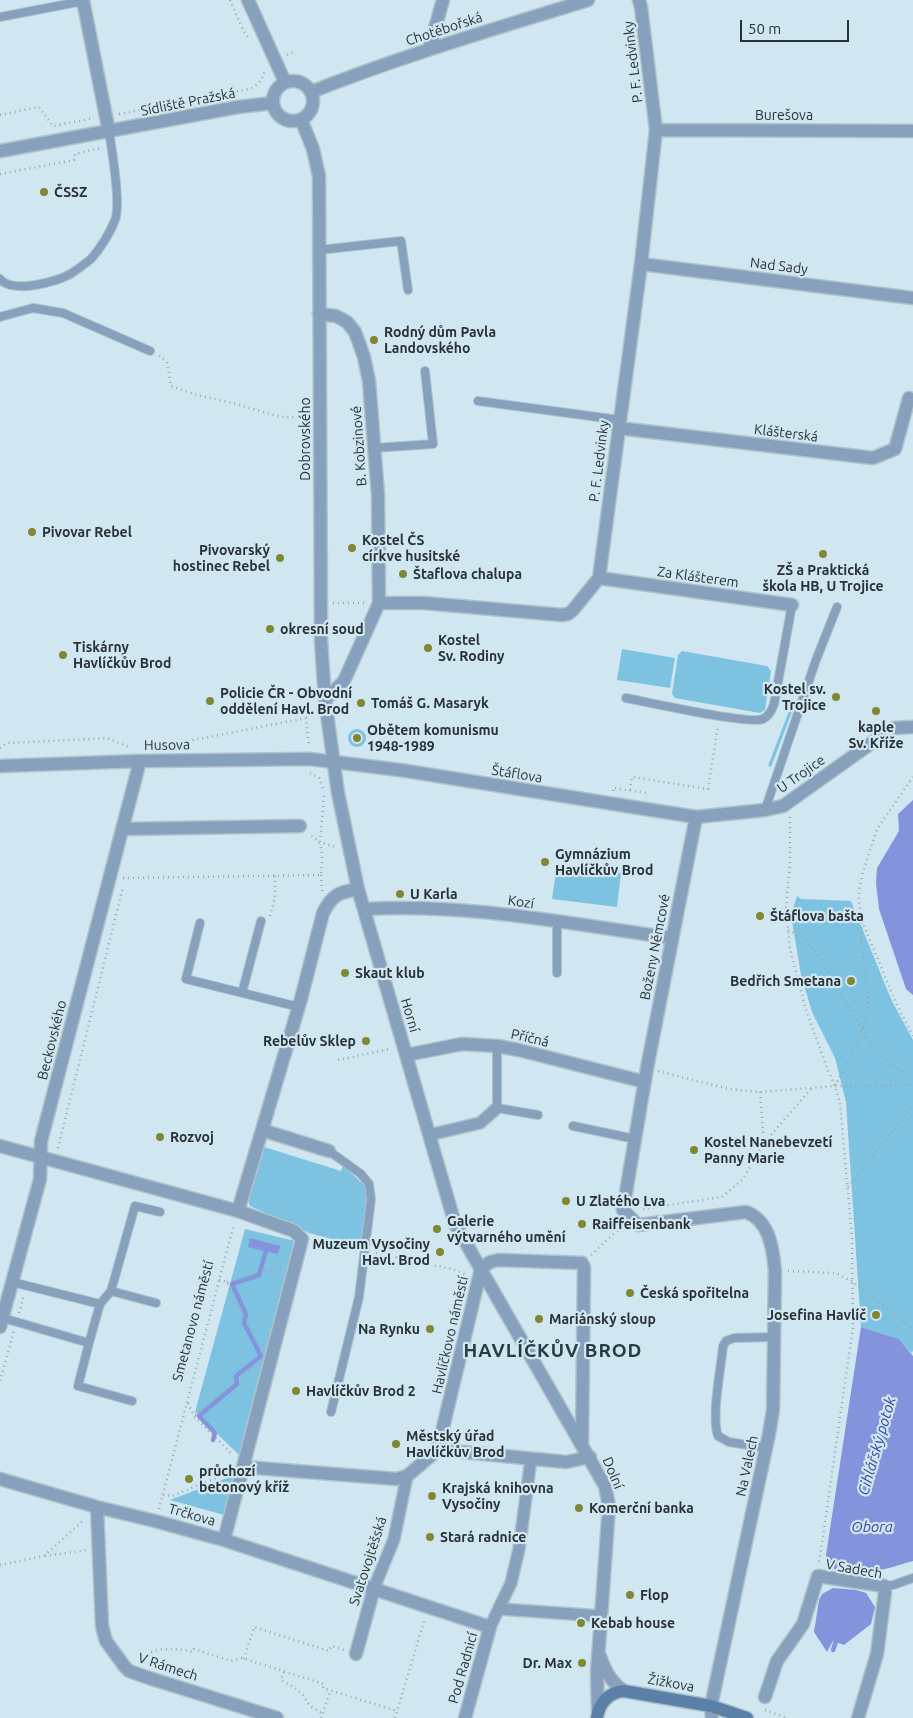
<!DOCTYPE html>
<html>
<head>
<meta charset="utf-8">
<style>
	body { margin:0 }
	#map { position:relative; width:913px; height:1718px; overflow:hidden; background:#d0e6f0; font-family:Ubuntu,sans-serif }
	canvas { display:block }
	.scale { position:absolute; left:740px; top:20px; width:109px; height:22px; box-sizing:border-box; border:2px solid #293236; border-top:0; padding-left:6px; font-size:15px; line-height:18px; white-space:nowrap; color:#293236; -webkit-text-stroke:4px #d0e6f0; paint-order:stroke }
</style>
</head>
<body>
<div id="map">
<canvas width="913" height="1718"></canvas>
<div class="scale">50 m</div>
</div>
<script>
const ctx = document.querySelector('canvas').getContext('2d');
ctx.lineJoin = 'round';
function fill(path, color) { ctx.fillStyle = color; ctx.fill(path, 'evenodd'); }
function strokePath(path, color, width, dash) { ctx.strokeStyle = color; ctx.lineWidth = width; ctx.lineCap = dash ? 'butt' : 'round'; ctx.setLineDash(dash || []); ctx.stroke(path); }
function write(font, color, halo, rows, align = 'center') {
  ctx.font = font + ' Ubuntu,sans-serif'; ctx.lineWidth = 4.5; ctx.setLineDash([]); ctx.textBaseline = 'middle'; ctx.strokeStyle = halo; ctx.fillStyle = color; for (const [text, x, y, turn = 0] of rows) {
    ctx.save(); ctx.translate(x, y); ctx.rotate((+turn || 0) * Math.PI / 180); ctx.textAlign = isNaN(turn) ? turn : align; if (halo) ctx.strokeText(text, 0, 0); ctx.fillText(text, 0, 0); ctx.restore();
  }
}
const green = new Path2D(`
	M622 649 675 658 670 688 617 680Z
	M682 651 767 666 771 671 765 710 760 713 675 698 672 694 678 655Z
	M792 703 795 704 771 767 768 766Z
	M348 738a9 9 0 1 1 18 0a9 9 0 1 1-18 0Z
	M557 865 621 873 617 907 552 899Z
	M797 896 801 899 851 901 891 999 913 1040V1351L911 1353 899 1339 861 1327 846 1102 835 1058 812 1012 801 975 791 915Z
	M261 1146 341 1171 343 1165 367 1188 368 1192 361 1247 309 1233 250 1206 247 1198Z
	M245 1229 295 1241 240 1456 195 1412Z
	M235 1475 224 1515 170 1500Z`);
const water = new Path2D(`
	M913 800V995L906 989 879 909 876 883 877 868 899 831 898 814Z
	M250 1238 281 1246 277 1254 248 1247Z
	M861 1327 899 1339 913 1356V1561C890 1567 833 1590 826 1555Z
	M833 1588 856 1590 866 1593 875 1607 871 1624 844 1645 833 1641 827 1652 814 1632 819 1600 822 1594Z`);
const stream = new Path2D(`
	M213 1440 215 1433 199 1416 237 1384 236 1376 261 1356 244 1323 246 1314 232 1284 259 1275 267 1247
	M833 1650 837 1638`);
const path = new Path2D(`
	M230 0 243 30 249 39
	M287 55 295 51
	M119 114 249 89C258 86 263 79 265 70
	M0 115 39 107 53 126 94 118
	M0 174 74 160 75 154 101 148
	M159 356 167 362 171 386 197 395 236 404 281 417H309
	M333 603H365
	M163 746 306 718 309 747
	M0 748 7 743 107 738 129 747
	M310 773 319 778 323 788
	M630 790 632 777 708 789 718 726
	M613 791V788L647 793V796
	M324 796 320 842 335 847
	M790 817V865L786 907 790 949 806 1010 827 1068 835 1086 840 1103 852 1238 853 1327 819 1564
	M321 875 322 891
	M123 878 321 875C322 860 326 841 309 835
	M270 916 275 897V875
	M862 921 896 1003 913 1036
	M788 930 804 938 817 953 874 1049 888 1063 913 1078
	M338 1060 390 1049
	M658 1071 729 1089 760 1092 835 1086 913 1085
	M835 1086 857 1044 867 1013 868 995 861 941 862 920 859 903V891L863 871 877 829 913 777
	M760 1092 764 1143
	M58 1148 123 887
	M848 1187 913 1105
	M643 1209 722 1197 743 1179 764 1143 811 1089
	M315 1239 356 1249
	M376 1253 452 1269 467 1275
	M591 1255 621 1227
	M788 1271 836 1273 853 1282 913 1329
	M219 1280 227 1282 259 1347
	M227 1282 281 1267
	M19 1313 24 1295
	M0 1381 14 1331
	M188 1403 194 1416 233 1455
	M195 1415 256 1365
	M163 1495 172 1496 228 1473
	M159 1509 234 1224
	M45 1556 87 1550
	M0 1565 44 1556 85 1519
	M244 1659 254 1627 329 1651 331 1646 344 1650
	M140 1662C150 1645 177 1648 193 1652L194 1649 231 1661 242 1658 324 1684 323 1688 397 1711
	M284 1672 281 1680 295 1688 303 1695 310 1706 323 1714
	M765 1710 787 1718
	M321 1718 330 1691
	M395 1718 425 1618`);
const service = new Path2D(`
	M0 17 83 1
	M319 250 401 241 408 290
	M0 279C12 294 58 282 72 273 78 269 85 264 91 259 100 249 110 233 115 220 121 206 112 150 109 132
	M0 317 33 308 63 313 150 351
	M478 401 620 420
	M374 448 433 444 425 371
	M626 698C647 702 750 725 763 719 769 716 772 710 774 704L792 605
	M765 810 816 660 837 607
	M200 923 186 979 299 1007
	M557 973V922
	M242 993 261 921
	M497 1046V1108L538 1115
	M573 1126 635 1139
	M329 1151 361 1174 369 1184 371 1199 359 1297 331 1412
	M111 1291 156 1303
	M100 1304 111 1291 135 1206 160 1212
	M3 1318 89 1343 100 1304 12 1282
	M89 1343 78 1386 132 1401
	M767 1448 729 1442 718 1436C711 1416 721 1369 723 1346L726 1341 734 1338 774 1337
	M884 1586 893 1585 913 1578`);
const pedestrian = new Path2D(`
	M429 1135 480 1123 497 1108
	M374 1588 394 1539 407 1476
	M500 1609 601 1616
	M490 1627 511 1583 519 1549 531 1459`);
const minor = new Path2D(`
	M83 0 109 132
	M248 0 285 82
	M429 49 443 0
	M273 101a20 20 0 1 1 40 0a20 20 0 1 1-40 0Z
	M311 92C401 56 495 29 588 0
	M301 119 313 149 319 176 321 640 325 700 338 793 358 889 455 1224 605 1486 609 1506 597 1673 598 1711
	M656 130 913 131
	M0 151 238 107 273 103
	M641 264 913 298
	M319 314 336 316 347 322 355 332 364 357 369 381 378 495 379 603 344 681 325 700
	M618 428 873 458 895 449 909 398
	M599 578 792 605
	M379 603H424L562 615 568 614 573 610 599 578 641 264 656 130 641 7 639 0
	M0 766 140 761 310 759 400 770 696 817 765 810 783 806 887 732 894 728 913 727
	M696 817 647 1068 623 1210 638 1225 746 1212C769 1220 773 1248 775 1271L773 1410 769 1434 711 1706 712 1718
	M122 829 300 826
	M365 909C467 903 571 924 672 938
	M406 1055 462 1044 497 1046 519 1050 645 1082
	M262 1130 329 1151
	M0 1146 238 1211 294 1231 302 1239 224 1540
	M238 1211 301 999 323 913C332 895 339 892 358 889
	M0 1327 40 1179 41 1141 140 761
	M582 1443 584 1267 582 1263 498 1260 490 1262 481 1269 439 1444 440 1448 443 1450 566 1462 590 1457
	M244 1467 397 1479 407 1476 440 1448
	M0 1479 97 1507 155 1521 224 1540 490 1627 465 1718
	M97 1507 102 1626 106 1641 125 1667 129 1671 149 1678 277 1718
	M356 1654 374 1588
	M600 1656C605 1671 611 1682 624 1691
	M765 1697 777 1661 803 1624 818 1576 884 1586 885 1592 877 1654 858 1718`);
const secondary = new Path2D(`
	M597 1718C599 1703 609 1692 624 1691L711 1706 747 1718`);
const markers = [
	[44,192,5,"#808632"],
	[374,340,5,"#808632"],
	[32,532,5,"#808632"],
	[352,548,5,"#808632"],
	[823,554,5,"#808632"],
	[280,558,5,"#808632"],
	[403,574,5,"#808632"],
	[270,629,5,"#808632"],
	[428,648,5,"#808632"],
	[63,655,5,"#808632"],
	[836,697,5,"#808632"],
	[210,701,5,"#808632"],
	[361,703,5,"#808632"],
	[876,711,5,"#808632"],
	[357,738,5,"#808632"],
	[545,862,5,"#808632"],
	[400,894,5,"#808632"],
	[760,916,5,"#808632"],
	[345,973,5,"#808632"],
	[851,981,5,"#808632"],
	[366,1041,5,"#808632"],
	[160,1137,5,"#808632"],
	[694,1150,5,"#808632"],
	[566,1201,5,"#808632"],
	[582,1224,5,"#808632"],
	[437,1229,5,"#808632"],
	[440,1252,5,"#808632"],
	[630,1293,5,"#808632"],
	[876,1315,5,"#808632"],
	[539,1319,5,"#808632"],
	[430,1329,5,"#808632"],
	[296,1391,5,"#808632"],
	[396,1444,5,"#808632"],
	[189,1479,5,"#808632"],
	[432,1496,5,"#808632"],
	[579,1508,5,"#808632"],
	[430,1537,5,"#808632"],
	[630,1595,5,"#808632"],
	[581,1623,5,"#808632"],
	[582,1663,5,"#808632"]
];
const streetNames = [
	["Chotěbořská",444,29,-18],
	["P. F. Ledvinky",633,62,-97],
	["Sídliště Pražská",188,102,-11],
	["Burešova",784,115],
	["Nad Sady",779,266,7],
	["Klášterská",786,433,7],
	["Dobrovského",305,439,-90],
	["B. Kobzinové",359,446,-94],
	["P. F. Ledvinky",599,461,-83],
	["Za Klášterem",698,577,8],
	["Husova",167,745,-1],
	["Štáflova",517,774,9],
	["U Trojice",801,774,-35],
	["Kozí",521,902,8],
	["Boženy Němcové",655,947,-79],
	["Horní",410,1015,74],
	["Příčná",530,1038,13],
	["Beckovského",52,1040,-76],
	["Smetanovo náměstí",193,1321,-75],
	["Havlíčkovo náměstí",450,1335,-77],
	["Na Valech",747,1466,-78],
	["Dolní",613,1473,67],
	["Trčkova",192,1515,16],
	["Svatovojtěšská",368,1561,-72],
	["V Sadech",854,1569,10],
	["V Rámech",168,1667,18],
	["Pod Radnicí",463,1668,-74],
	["Žižkova",671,1683,10]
];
const poiNames = [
	["ČSSZ",54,192],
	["Rodný dům Pavla",384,332],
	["Landovského",384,348],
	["Pivovar Rebel",42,532],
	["Kostel ČS",362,540],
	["církve husitské",362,556],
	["Pivovarský",270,550,"right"],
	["hostinec Rebel",270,566,"right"],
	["ZŠ a Praktická",823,570,"center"],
	["škola HB, U Trojice",823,586,"center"],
	["Štaflova chalupa",413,574],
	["okresní soud",280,629],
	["Kostel",438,640],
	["Sv. Rodiny",438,656],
	["Tiskárny",73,647],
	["Havlíčkův Brod",73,663],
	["Kostel sv.",826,689,"right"],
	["Trojice",826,705,"right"],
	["Policie ČR - Obvodní",220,693],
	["oddělení Havl. Brod",220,709],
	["Tomáš G. Masaryk",371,703],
	["kaple",876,727,"center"],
	["Sv. Kříže",876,743,"center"],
	["Obětem komunismu",367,730],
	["1948-1989",367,746],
	["Gymnázium",555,854],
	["Havlíčkův Brod",555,870],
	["U Karla",410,894],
	["Štáflova bašta",770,916],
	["Skaut klub",355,973],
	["Bedřich Smetana",841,981,"right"],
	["Rebelův Sklep",356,1041,"right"],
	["Rozvoj",170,1137],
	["Kostel Nanebevzetí",704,1142],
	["Panny Marie",704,1158],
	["U Zlatého Lva",576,1201],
	["Galerie",447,1221],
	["výtvarného umění",447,1237],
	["Raiffeisenbank",592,1224],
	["Muzeum Vysočiny",430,1244,"right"],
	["Havl. Brod",430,1260,"right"],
	["Česká spořitelna",640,1293],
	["Josefina Havlíč",866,1315,"right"],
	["Mariánský sloup",549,1319],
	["Na Rynku",420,1329,"right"],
	["Havlíčkův Brod 2",306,1391],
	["Městský úřad",406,1436],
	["Havlíčkův Brod",406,1452],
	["průchozí",199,1471],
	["betonový kříž",199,1487],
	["Krajská knihovna",442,1488],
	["Vysočiny",442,1504],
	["Komerční banka",589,1508],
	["Stará radnice",440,1537],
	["Flop",640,1595],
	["Kebab house",591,1623],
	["Dr. Max",572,1663,"right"]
];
const waterNames = [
	["Cihlářský potok",877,1446,-74],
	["Obora",872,1527]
];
const districtNames = [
	["HAVLÍČKŮV BROD",553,1351]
];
fill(green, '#7dc3e1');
fill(water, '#8394dd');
strokePath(stream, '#8394dd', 4.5);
strokePath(service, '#afc2cb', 10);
strokePath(pedestrian, '#afc2cb', 14);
strokePath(minor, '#afc2cb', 15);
strokePath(secondary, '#afc2cb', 15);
strokePath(path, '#96a7af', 2.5, [1, 4]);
strokePath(service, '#87a0bb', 8);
strokePath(pedestrian, '#87a0bb', 11);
strokePath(minor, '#87a0bb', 12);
strokePath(secondary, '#5a80a7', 12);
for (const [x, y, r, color] of markers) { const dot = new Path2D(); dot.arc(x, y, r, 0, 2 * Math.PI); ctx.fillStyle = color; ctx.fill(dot); strokePath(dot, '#d0e6f0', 2); }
write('14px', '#293236', '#d0e6f0', streetNames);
write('bold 14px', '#293236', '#d0e6f0', poiNames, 'left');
write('italic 15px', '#3a469b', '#d0e6f0', waterNames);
ctx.letterSpacing = '1px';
write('bold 19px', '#293b43', '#d0e6f0', districtNames);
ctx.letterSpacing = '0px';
</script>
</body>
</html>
